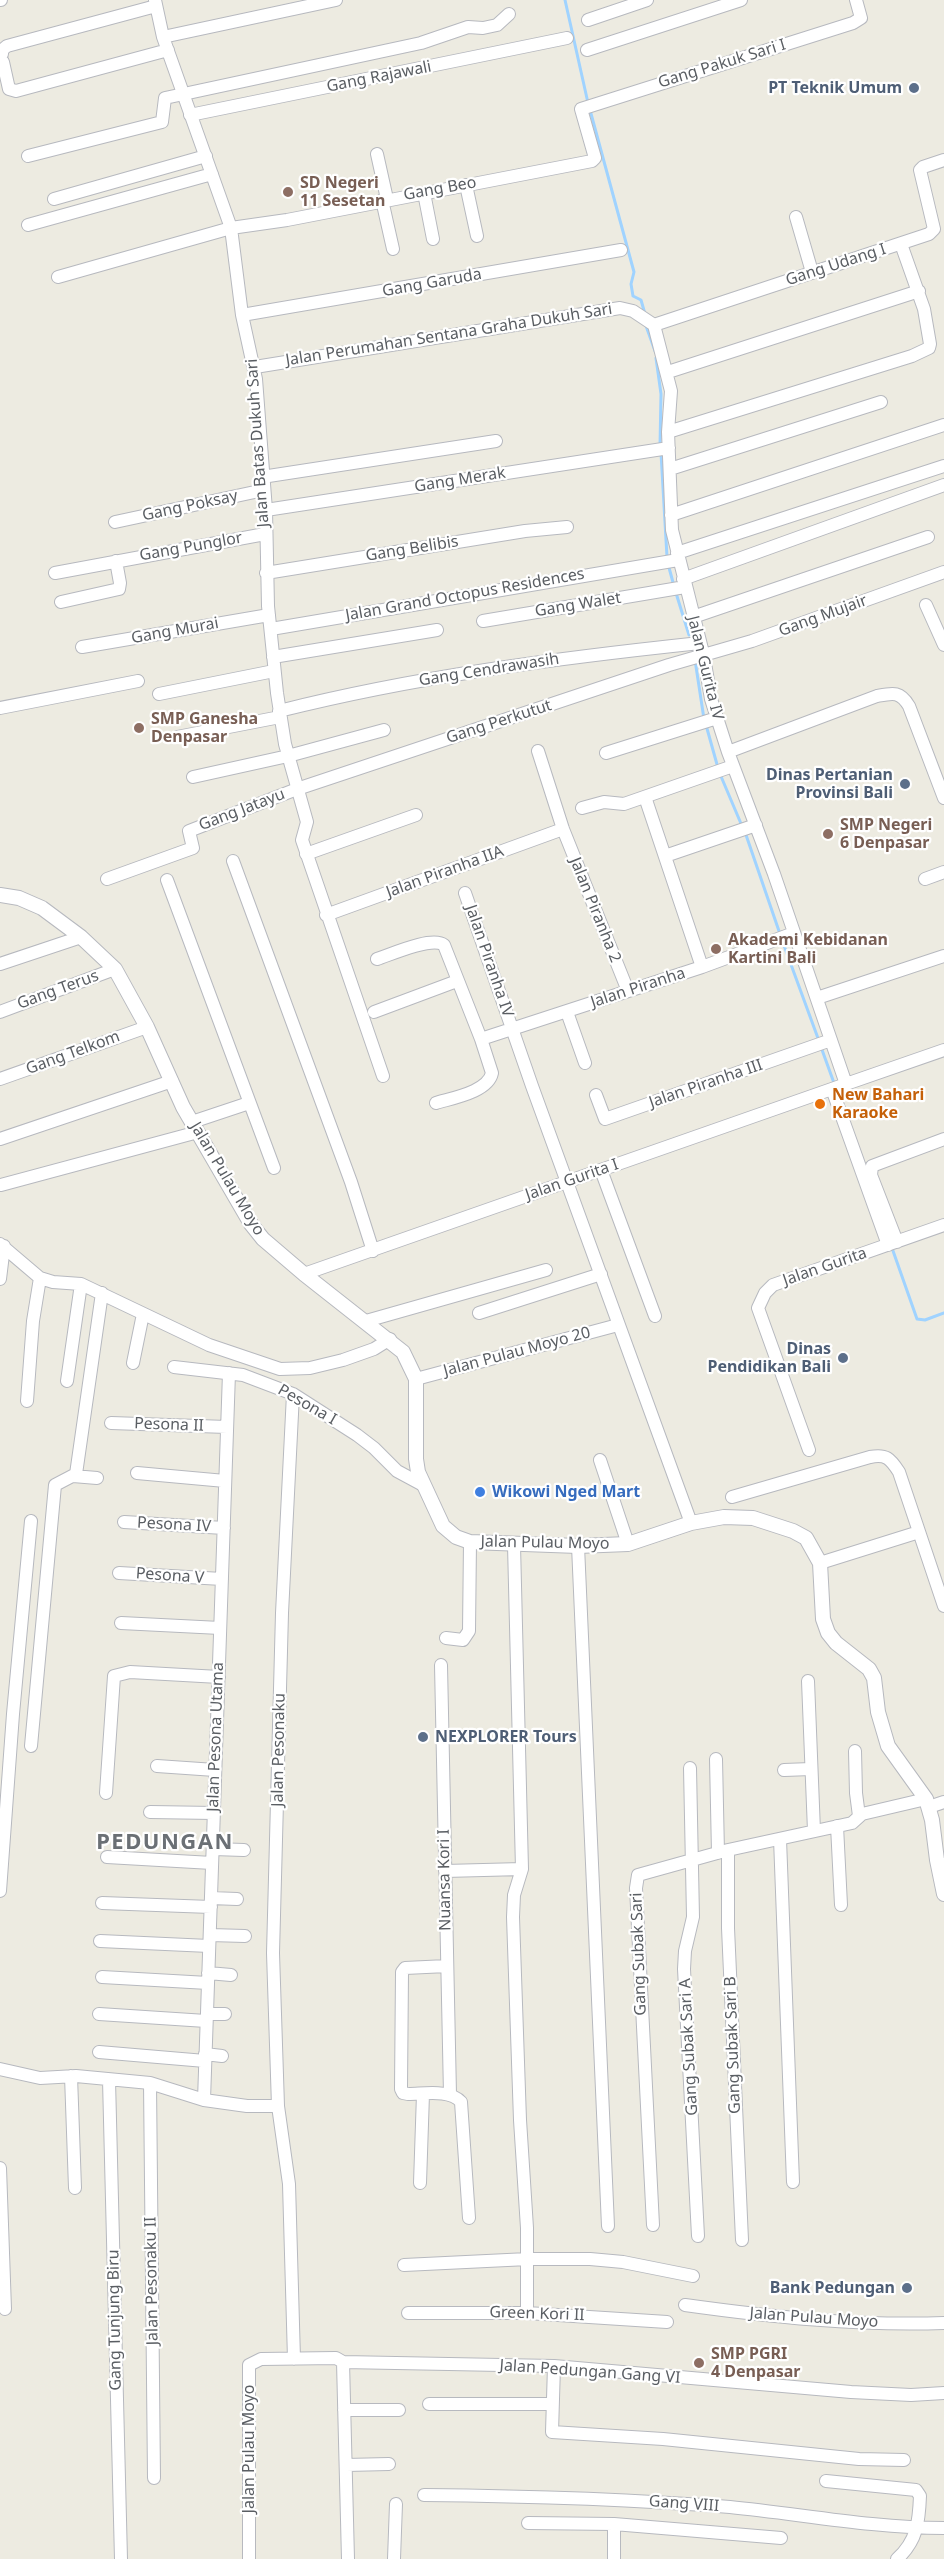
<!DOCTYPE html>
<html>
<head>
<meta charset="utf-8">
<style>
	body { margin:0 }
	canvas { display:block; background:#edebe1 }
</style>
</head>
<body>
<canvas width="944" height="2559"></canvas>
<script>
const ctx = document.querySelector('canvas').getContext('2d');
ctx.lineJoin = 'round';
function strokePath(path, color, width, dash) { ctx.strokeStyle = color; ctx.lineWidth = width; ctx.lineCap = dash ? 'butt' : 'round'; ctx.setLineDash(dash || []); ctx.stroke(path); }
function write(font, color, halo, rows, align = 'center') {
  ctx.font = font + ' "Noto Sans",sans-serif'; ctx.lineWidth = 4.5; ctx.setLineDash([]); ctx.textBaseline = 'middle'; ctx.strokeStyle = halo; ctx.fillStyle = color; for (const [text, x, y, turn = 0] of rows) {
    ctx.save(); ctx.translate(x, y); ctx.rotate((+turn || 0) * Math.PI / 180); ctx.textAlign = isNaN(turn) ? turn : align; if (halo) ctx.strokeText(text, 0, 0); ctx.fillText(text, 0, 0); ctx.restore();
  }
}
const stream = new Path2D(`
	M565 0 588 103
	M590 110 634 272 631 284 633 296 641 300 645 314
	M645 323 655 351
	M656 358 661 394 660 446
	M661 453 667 557
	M668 564 674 586
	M676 593 689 635
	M695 660 704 719
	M706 725 718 768
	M720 774 742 826
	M745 832 780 934
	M782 940 819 1041
	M821 1047 834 1083
	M892 1248 917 1319 925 1320 944 1313`);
const minor = new Path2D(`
	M0 0H1
	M155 0 163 37 231 228 242 315 256 379 266 510 268 606 277 693 285 744 307 822 302 840 383 1076
	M588 20 647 0
	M163 37 336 0
	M587 50 741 0
	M2 54V50L7 46 156 6
	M3 62 9 89 16 91 168 50
	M190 115 567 38
	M377 154 387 199
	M28 156 162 122 165 98 421 43 468 27 483 28 497 25 509 14
	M466 185 477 236
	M424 193 433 239
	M54 199 206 156
	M382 200 393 249
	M796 217 812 272
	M28 225 212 174
	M58 277 231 228 287 220 592 161 595 158 581 109 853 23 861 18 856 0
	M242 315 621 250
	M654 325 929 234 934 229 920 170 923 167 944 160
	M255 367 620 308 633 311 654 325
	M668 372 919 291
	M668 432 912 356 929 348 930 344 924 309 901 244
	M670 469 881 402
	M262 477 496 441
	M266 510 669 448
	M671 515 944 425
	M115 522 264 490
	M677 553 944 466
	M55 573 265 534
	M266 573 525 531 567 527
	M683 579 944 485
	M61 602 119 589 120 583 116 561
	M926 605 944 645
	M693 617 928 537
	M483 621 685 587
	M271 629 678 560
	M82 647 269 615
	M273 657 437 630
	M159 694 274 671
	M0 708 138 681
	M279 711C418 676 559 658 700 643
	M177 737 280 717
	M538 751 563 829 628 991
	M728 752 877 696C893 693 900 691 909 706L944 798
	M606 753 717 718
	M193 777 288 756 384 730
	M645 797 702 967
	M582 808 604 802 624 804 733 766
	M306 854 416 815
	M665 856 756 825
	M233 861 351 1182 373 1251
	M107 879 193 848 189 831 297 789 669 665 752 641 944 572
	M925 879 944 872
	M167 880 274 1168
	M465 893 532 1086 691 1523
	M326 915 563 829
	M377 959C392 954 432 936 444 945L481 1039 492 1073C488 1092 452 1098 436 1103
	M0 964 81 937
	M817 998 944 956
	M0 1012 115 969
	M374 1012 457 981
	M567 1012 585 1063
	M481 1039 702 967 794 933
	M0 1079 147 1027
	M846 1084 944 1050
	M832 1089 888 1245
	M596 1095 605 1119 831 1040
	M192 1122 249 1103
	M0 1139 172 1081
	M601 1170 655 1316
	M1 1185 198 1132
	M897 1242 871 1175 872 1166 944 1139
	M0 1244 40 1278 53 1282 81 1284 209 1345 280 1369 310 1368 343 1360 374 1349 390 1339
	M304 1274 846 1084 774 874 728 752 711 699 704 657 672 530 668 432 671 391 654 325
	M0 1279 4 1246
	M479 1313 601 1274
	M366 1321 546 1270
	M133 1363 143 1314
	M174 1367 243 1375 293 1394 357 1435 374 1448 397 1471 423 1485
	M416 1379 618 1325
	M67 1381 81 1284
	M293 1394 282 1613 273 1953 278 2106 289 2184 294 2359
	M27 1401 33 1321 40 1278
	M111 1423 227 1427
	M809 1450 758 1308 765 1293 773 1285 944 1225
	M600 1460 628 1544
	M137 1473 225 1481
	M73 1476 97 1478
	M732 1497 870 1457C886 1454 890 1458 899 1472L944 1606
	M124 1522 224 1528
	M514 1545 522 1869 514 1895 513 1917 520 2120 527 2228V2313
	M578 1546 608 2226
	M820 1563 919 1532
	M119 1573 222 1579
	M121 1623 220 1628
	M446 1638 463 1640 469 1631 470 1542
	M441 1665 450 2094
	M808 1681 814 1831
	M31 1746 55 1485 76 1474 102 1293
	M855 1751 856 1793 859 1816
	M716 1759 718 1853
	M157 1766 215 1770
	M690 1768 693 1917 685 1951 684 1969 698 2236
	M784 1770 811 1769
	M106 1793 114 1676 130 1672 219 1677
	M929 1807 944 1802
	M150 1812 214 1813
	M837 1826 841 1905
	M780 1839 793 2182
	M213 1849 244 1850
	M728 1850V1928L742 2240
	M107 1857 212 1863
	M445 1871 522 1869
	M0 1891 13 1714 31 1521
	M211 1898 237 1899
	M102 1903 211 1907
	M210 1935 245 1936
	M100 1941 209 1946
	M447 1966 405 1968 402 1972 401 2089 403 2093 408 2094C424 2094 450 2089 461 2102L469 2218
	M208 1973 231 1975
	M102 1977 208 1983
	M99 2014 206 2021
	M207 2014H225
	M99 2052 205 2061
	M205 2054 222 2056
	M0 2069 40 2078 76 2076 150 2083 204 2100 247 2106H278
	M71 2076 75 2188
	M109 2080 121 2559
	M150 2083 154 2478
	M204 2100 229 1373
	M0 2168 5 2309
	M420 2183 423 2094
	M653 2225 636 1888 638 1875 728 1850 852 1823 862 1814 926 1799
	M404 2265 528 2259H590L623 2262 693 2276
	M685 2305C771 2317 857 2326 944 2323
	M408 2313H527L667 2322
	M343 2362 554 2366 851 2392 911 2395 944 2393
	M343 2362 348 2559
	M554 2366 552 2432 663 2439 859 2459 904 2460
	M429 2404H551
	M344 2410H399
	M346 2465 389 2464
	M826 2481 916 2490 920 2496C919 2522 917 2541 897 2559
	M424 2495C526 2496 628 2499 730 2507 801 2514 872 2528 944 2528
	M528 2523 614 2524 781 2538
	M614 2524V2559
	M249 2559V2365L261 2359 336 2358 343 2362
	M394 2559 396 2504`);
const tertiary = new Path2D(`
	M0 895 19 898 42 908 81 937 115 969 147 1027 183 1107 251 1224 263 1239 304 1274 403 1352 416 1379V1459L418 1472 443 1526 456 1537 470 1542 578 1546 628 1544 691 1523 724 1517 753 1518 793 1531 806 1538 820 1563 823 1619 828 1633 836 1643 869 1669 874 1678 878 1712 888 1746 926 1799 932 1820 937 1860 944 1894`);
const markers = [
	[914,88,6,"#5c6f8a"],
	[288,192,6,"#8d6e63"],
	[139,728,6,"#8d6e63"],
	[905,784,6,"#5c6f8a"],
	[828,834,6,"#8d6e63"],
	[716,949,6,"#8d6e63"],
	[820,1104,6,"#e8710a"],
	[843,1358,6,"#5c6f8a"],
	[480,1492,6,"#3f7fe0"],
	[423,1737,6,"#5c6f8a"],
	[907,2288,6,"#5c6f8a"],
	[699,2363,6,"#8d6e63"]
];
const streetNames = [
	["Gang Pakuk Sari I",722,64,-17],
	["Gang Rajawali",379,77,-11],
	["Gang Beo",440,189,-10],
	["Gang Udang I",836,265,-18],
	["Gang Garuda",432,283,-10],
	["Jalan Perumahan Sentana Graha Dukuh Sari",449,335,-9],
	["Jalan Batas Dukuh Sari",258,443,-94],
	["Gang Merak",460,480,-9],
	["Gang Poksay",190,506,-12],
	["Gang Punglor",191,547,-10],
	["Gang Belibis",412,549,-9],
	["Jalan Grand Octopus Residences",465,595,-10],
	["Gang Walet",578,605,-9],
	["Gang Mujair",823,616,-20],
	["Gang Murai",175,631,-10],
	["Jalan Gurita IV",705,668,76],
	["Gang Cendrawasih",489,670,-9],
	["Gang Perkutut",499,722,-18],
	["Gang Jatayu",242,810,-21],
	["Jalan Piranha IIA",445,872,-20],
	["Jalan Piranha 2",595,910,68],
	["Jalan Piranha IV",489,961,71],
	["Jalan Piranha",638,988,-18],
	["Gang Terus",58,990,-20],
	["Gang Telkom",73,1053,-20],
	["Jalan Piranha III",706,1084,-19],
	["Jalan Pulau Moyo",227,1179,59],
	["Jalan Gurita I",572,1180,-19],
	["Jalan Gurita",825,1267,-19],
	["Jalan Pulau Moyo 20",517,1352,-15],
	["Pesona I",307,1405,30],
	["Pesona II",169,1425,2],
	["Pesona IV",174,1525,3],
	["Jalan Pulau Moyo",545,1543,1],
	["Pesona V",170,1576,4],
	["Jalan Pesona Utama",216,1737,-88],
	["Jalan Pesonaku",279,1750,-89],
	["Nuansa Kori I",445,1880,-91],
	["Gang Subak Sari",639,1954,-92],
	["Gang Subak Sari B",733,2045,-92],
	["Gang Subak Sari A",689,2047,-93],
	["Jalan Pesonaku II",152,2281,-91],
	["Green Kori II",537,2314,2],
	["Jalan Pulau Moyo",814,2318,4],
	["Gang Tunjung Biru",115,2320,-91],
	["Jalan Pedungan Gang VI",590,2372,4],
	["Jalan Pulau Moyo",249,2449,-90],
	["Gang VIII",684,2504,4]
];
const serviceNames = [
	["PT Teknik Umum",902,88],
	["Dinas Pertanian",893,775],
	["Provinsi Bali",893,793],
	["Dinas",831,1349],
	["Pendidikan Bali",831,1367],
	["NEXPLORER Tours",435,1737,"left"],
	["Bank Pedungan",895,2288]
];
const educationNames = [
	["SD Negeri",300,183],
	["11 Sesetan",300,201],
	["SMP Ganesha",151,719],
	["Denpasar",151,737],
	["SMP Negeri",840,825],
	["6 Denpasar",840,843],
	["Akademi Kebidanan",728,940],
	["Kartini Bali",728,958],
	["SMP PGRI",711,2354],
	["4 Denpasar",711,2372]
];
const foodNames = [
	["New Bahari",832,1095],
	["Karaoke",832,1113]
];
const shopNames = [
	["Wikowi Nged Mart",492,1492]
];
const districtNames = [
	["PEDUNGAN",165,1843]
];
strokePath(stream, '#a0d3ff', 3);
strokePath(minor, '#b7b9bf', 14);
strokePath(tertiary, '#b7b9bf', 16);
strokePath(minor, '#fff', 12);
strokePath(tertiary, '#fff', 14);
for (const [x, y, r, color] of markers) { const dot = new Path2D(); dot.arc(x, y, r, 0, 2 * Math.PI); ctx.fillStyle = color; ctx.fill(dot); strokePath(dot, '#fff', 2); }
write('16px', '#5a5e63', '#fff', streetNames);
write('bold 16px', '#4e5e75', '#fff', serviceNames, 'right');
write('bold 16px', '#785e54', '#fff', educationNames, 'left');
write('bold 16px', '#c56008', '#fff', foodNames, 'left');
write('bold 16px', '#366cbe', '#fff', shopNames, 'left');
ctx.letterSpacing = '1.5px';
write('bold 22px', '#6b7075', '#fff', districtNames);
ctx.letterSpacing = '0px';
</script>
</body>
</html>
